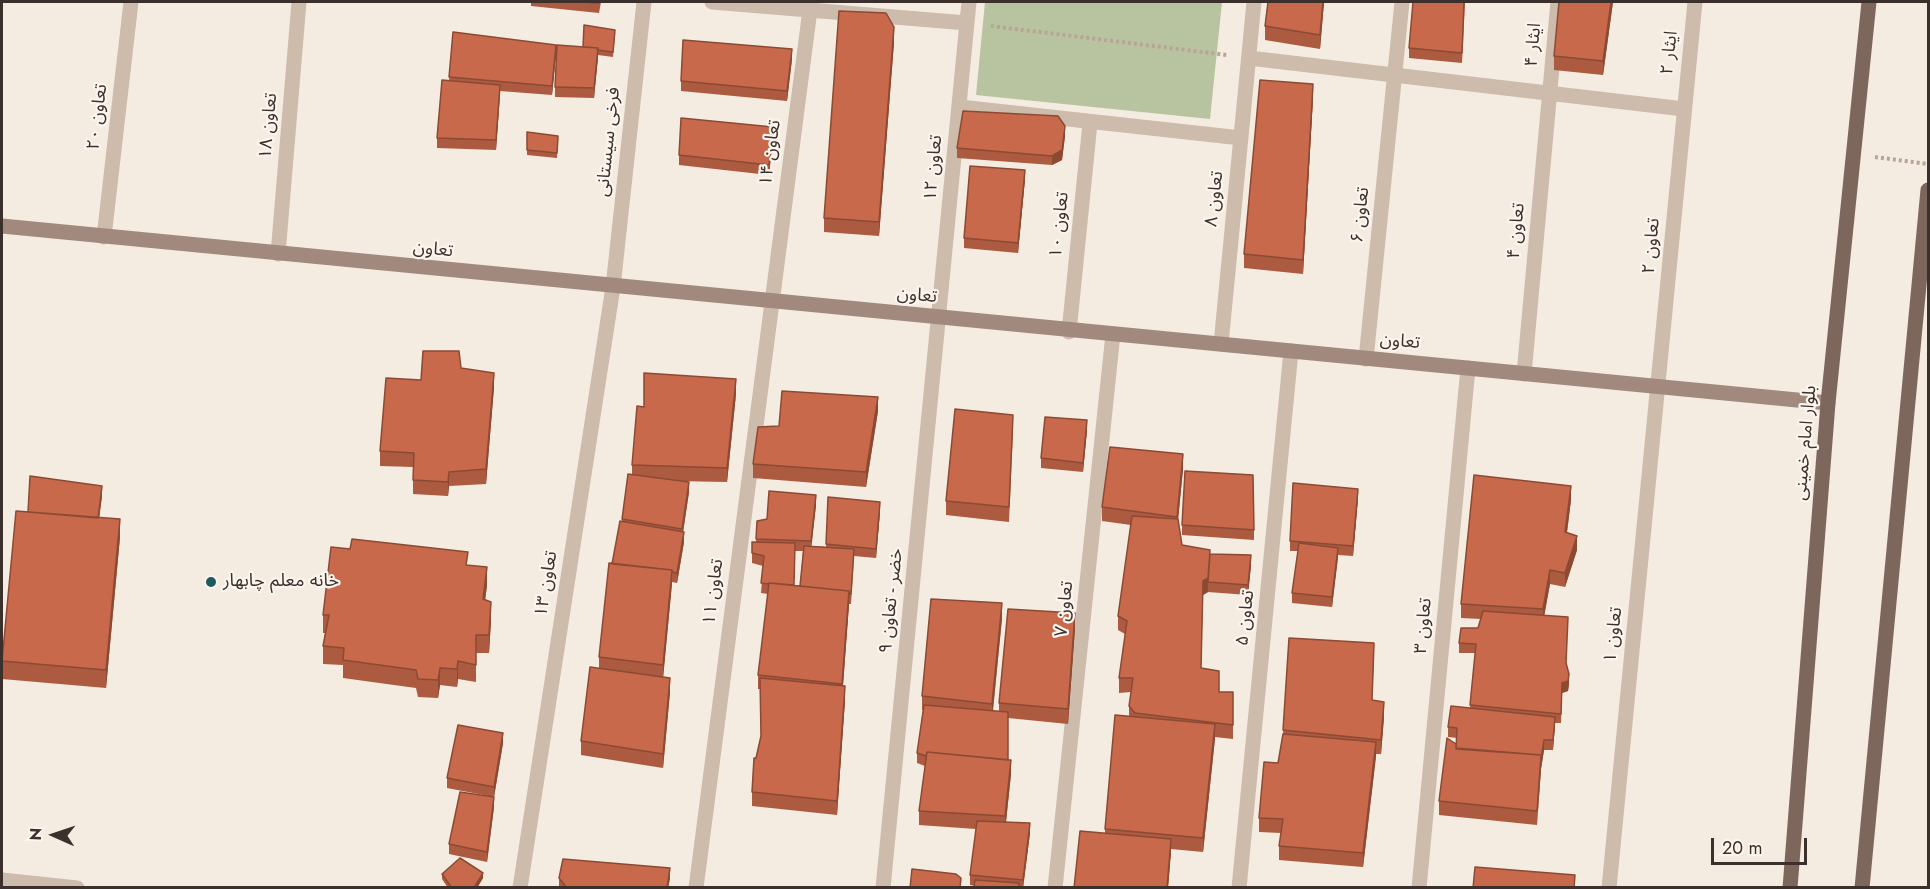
<!DOCTYPE html>
<html>
<head>
<meta charset="utf-8">
<style>
	body { margin:0 }
	#map { position:relative; width:1930px; height:889px; overflow:hidden; background:#f4ebe1; font-family:Jost,sans-serif }
	canvas { display:block }
	.frame { position:absolute; inset:0; border:3px solid #3b302b; pointer-events:none }
	.north { position:absolute; left:24px; top:805px; width:60px; height:60px; -webkit-text-stroke:4px #fbf5ee; paint-order:stroke; rotate:273deg; font-size:16px; font-weight:700; line-height:24px; text-align:center; color:#3b302b }
	.north::after { content:''; display:block; margin:auto; width:21px; height:27px; background:#3b302b; clip-path:polygon(50% 0,100% 100%,50% 72%,0 100%) }
	.scale { position:absolute; left:1711px; top:838px; width:96px; height:27px; box-sizing:border-box; border:3px solid #3b302b; border-top:0; padding-left:8px; font-size:18px; line-height:21px; white-space:nowrap; color:#3b302b; -webkit-text-stroke:4px #fbf5ee; paint-order:stroke }
</style>
</head>
<body>
<div id="map">
<canvas width="1930" height="889"></canvas>
<div class="frame"></div>
<div class="north">N</div>
<div class="scale">20 m</div>
</div>
<script>
const ctx = document.querySelector('canvas').getContext('2d');
ctx.lineJoin = 'round';
function fill(path, color) { ctx.fillStyle = color; ctx.fill(path, 'evenodd'); }
function strokePath(path, color, width, dash) { ctx.strokeStyle = color; ctx.lineWidth = width; ctx.lineCap = dash ? 'butt' : 'round'; ctx.setLineDash(dash || []); ctx.stroke(path); }
function write(font, color, halo, rows, align = 'center') {
  ctx.font = font + ' Jost,"Noto Sans Arabic",sans-serif'; ctx.lineWidth = 4.5; ctx.setLineDash([]); ctx.textBaseline = 'middle'; ctx.strokeStyle = halo; ctx.fillStyle = color; for (const [text, x, y, turn = 0] of rows) {
    ctx.save(); ctx.translate(x, y); ctx.rotate((+turn || 0) * Math.PI / 180); ctx.textAlign = isNaN(turn) ? turn : align; if (halo) ctx.strokeText(text, 0, 0); ctx.fillText(text, 0, 0); ctx.restore();
  }
}
const green = new Path2D(`
	M985 2H1222L1210 119 976 95Z`);
const path = new Path2D(`
	M991 26 1227 55
	M1875 157 1928 164`);
const minor = new Path2D(`
	M712 2 967 23
	M1249 58 1684 109
	M960 107 1241 138
	M104 237 131 2
	M278 254 299 2
	M1069 332 1090 123
	M1221 344 1254 2
	M1366 359 1402 2
	M1524 374 1558 2
	M2 880 77 888
	M520 888 613 287 644 2
	M696 888 811 2
	M883 888 969 2
	M1055 888 1113 334
	M1239 888 1291 351
	M1419 888 1468 368
	M1609 888 1695 2`);
const secondary = new Path2D(`
	M2 226 1828 403`);
const primary = new Path2D(`
	M1790 888 1828 403 1869 2
	M1862 888 1928 190`);
const wall = new Path2D(`
	M531 2H601L599 13 531 6Z
	M1268 2H1324L1320 49 1265 40V26Z
	M1465 2 1462 63 1409 58V48Z
	M1613 2 1603 75 1554 70V56Z
	M453 32 556 55 552 95 500 91 496 150 437 148V138L449 81Z
	M615 35 613 57 598 55 594 98 555 97V87L583 47Z
	M894 42 879 236 824 232V218Z
	M792 59 787 101 681 91V81Z
	M1313 98 1303 274 1244 268V254Z
	M527 132 558 136 557 158 527 155Z
	M1065 136 1062 160 1052 165 957 158V148Z
	M773 137 769 175 679 165V155Z
	M1025 179 1018 253 964 248V238Z
	M461 368 494 387 486 484 449 486 448 496 413 494V467L380 466V451L421 380Z
	M736 394 727 482 675 481 689 492 683 532 684 542 677 583 672 582 663 677 670 692 663 768 581 755V741L599 669V657L612 564 622 521 628 474 632 475V465L644 407Z
	M878 411 866 487 753 478V464L779 426Z
	M1013 429 1009 522 946 515V501Z
	M1087 430 1083 472 1041 468V458Z
	M1183 469 1178 519 1182 545 1210 554 1251 565 1248 595 1208 592 1203 595 1201 668 1219 692H1233V739L1215 737 1203 852 1171 849 1168 888H1074L1105 833V829L1129 717V706L1131 692 1119 693V678L1125 634 1118 630V616L1131 525 1102 521V507Z
	M102 496 99 518 120 537 106 688 2 679V655Z
	M828 497 880 512 876 558 854 556 851 604H849L843 686 845 700 837 815 752 806V792L756 758 761 737 760 689H758V675L768 594 761 593 763 566 752 563V542H756L757 521 767 519 816 505 811 546 826 547ZM795 551H803L800 586 794 585Z
	M1358 498 1353 556 1338 555 1332 607 1292 603V593L1298 551H1290V541Z
	M1571 500 1567 533 1577 550 1565 587 1550 584 1544 615 1567 664 1569 684 1568 691 1562 693 1561 723H1555L1553 750H1544L1541 769 1537 825 1439 815V801L1456 744 1457 738 1448 737V727L1470 708 1475 653H1459V643L1478 628 1481 619 1461 618V604Z
	M1182 525 1254 530V540L1182 535Z
	M468 565 487 585 485 600 491 620 489 653H476V682L458 679 457 687 440 685 438 698 418 697 416 688 343 678V665L323 664V646L325 633H323V615Z
	M1002 618 993 711 999 712V703L1075 628 1068 724 1008 718V760L1011 774 1006 822 1030 833 1023 888H974L975 886 970 885V875L976 829 919 825V811L925 766 917 763V753L923 710H922V696Z
	M1289 638 1374 657 1372 700 1384 717 1381 754H1376L1363 867 1279 860V846L1281 833 1259 832V818L1278 763 1283 734Z
	M503 743 494 797 447 788V778Z
	M494 807 487 862 449 854V844Z
	M442 874 483 878 477 888H448L442 879Z
	M559 878H670L668 888H559Z`);
const shadedWall = new Path2D(`
	M1323 2H1324L1320 49V35Z
	M1611 2H1613L1603 75V61Z
	M894 27V42L879 236V222Z
	M556 45V55L552 95V86Z
	M598 48V58L594 98V88Z
	M792 49V59L787 101V91Z
	M1313 84V98L1303 274V260Z
	M500 85V95L496 150V140Z
	M1065 126V136L1062 160 1052 165V156Z
	M773 127V137L769 175V165Z
	M1025 170V179L1018 253V243Z
	M494 373V387L486 484V469Z
	M736 379V394L727 482V468Z
	M878 397V411L866 487V472Z
	M1087 420V430L1083 472V463Z
	M1183 454V469L1177 531V517Z
	M449 472V486L448 496V482Z
	M689 482V492L682 539V529Z
	M102 486V496L97 535V526Z
	M1571 486V500L1565 546V532Z
	M1358 489V498L1353 556V546Z
	M816 495V505L811 551V541Z
	M880 502V512L876 558V549Z
	M120 519V537L106 688V670Z
	M684 532V542L677 583V573Z
	M1577 536V550L1565 587V573Z
	M1338 548V558L1332 607V597Z
	M1251 555V565L1248 595V585Z
	M1210 564 1208 582V592L1203 595V581Z
	M487 567V585L483 617V599Z
	M672 570V584L663 679V665Z
	M1550 570V584L1543 623V609Z
	M849 591V605L842 698V684Z
	M491 602V620L489 653V635Z
	M1002 603V618L992 718V704Z
	M1075 613V628L1068 724V709Z
	M458 661V679L457 687V669Z
	M440 668V685L438 698V680Z
	M1569 674V684L1568 691 1562 693 1561 723 1562 683Z
	M670 678V692L663 768V754Z
	M845 686V700L837 815V801Z
	M1384 702V717L1381 754V740Z
	M1555 717V726L1553 750V740Z
	M1215 724V739L1203 852V838Z
	M503 733V743L494 797V787Z
	M1544 740V750L1541 769 1537 825 1541 755Z
	M1376 742V757L1363 867V853Z
	M1011 760V774L1005 831V816Z
	M494 797V807L487 862V852Z
	M1030 823V833L1023 888V880Z
	M1171 839V853L1168 888H1167Z
	M670 868V878L668 888H667Z
	M483 873V878L477 888H472Z`);
const building = new Path2D(`
	M583 2H600L599 3Z
	M1268 2H1323L1320 35 1265 26Z
	M1413 2H1464L1462 53 1409 48Z
	M1559 2H1611L1603 61 1554 56Z
	M839 11 886 13 894 27 879 222 824 218Z
	M584 25 615 30 613 52 597 50 598 48 583 47Z
	M453 32 556 45 552 86 449 77Z
	M683 40 792 49 787 91 681 81Z
	M557 45 598 48 594 88 555 87Z
	M442 80 500 85 496 140 437 138Z
	M1260 80 1313 84 1303 260 1244 254Z
	M963 111 1058 116 1065 126 1062 150 1052 156 957 148Z
	M681 118 773 127 769 165 679 155Z
	M527 132 558 136 557 153 527 150Z
	M970 166 1025 170 1018 243 964 238Z
	M423 351H459L461 368 494 373 486 469 449 472 448 482 413 480 414 453 380 451 386 378 421 380Z
	M644 373 736 379 727 468 632 465 637 406 644 407Z
	M782 391 878 397 866 472 753 464 758 427 779 426Z
	M955 409 1013 415 1009 507 946 501Z
	M1045 417 1087 420 1083 463 1041 458Z
	M1110 447 1183 454 1177 517 1102 507Z
	M1185 471 1253 475 1254 530 1182 525Z
	M628 474 689 482 682 529 622 519Z
	M1474 475 1571 486 1565 532 1577 536 1565 573 1550 570 1543 609 1461 604Z
	M30 476 102 486 98 518 28 512Z
	M1293 483 1358 489 1353 546 1290 541Z
	M769 491 816 495 811 541 756 539 757 521 767 519Z
	M828 497 880 502 876 549 826 544Z
	M16 511 120 519 106 670 2 661Z
	M1132 516 1178 519 1182 545 1210 550 1208 578 1203 581 1201 668 1219 671V692H1233V725L1135 713 1129 706 1133 678H1119L1127 621 1118 616Z
	M620 521 684 532 677 573 672 572V570L612 564Z
	M352 539 468 552 466 565 487 567 483 599 491 602 489 635H476V665L458 661 457 669 440 668 438 680 418 679 416 670 343 660 344 648 323 646 329 615H323L331 547 350 549Z
	M752 542 795 543 794 585 769 583V584L761 583 764 556 752 553Z
	M1299 543 1338 548 1332 597 1292 593Z
	M804 546 854 549 851 594H849V591L800 586Z
	M1210 554 1251 555 1248 585 1208 582Z
	M609 563 672 570 663 665 599 657Z
	M769 583 849 591 842 684 758 675Z
	M931 599 1002 603 992 704 922 696Z
	M1008 609 1075 613 1068 709 999 703Z
	M1483 611 1568 617 1566 663 1569 674 1568 681 1562 683 1561 714 1470 705 1476 644 1459 643 1461 628H1478Z
	M1289 638 1374 643 1372 700 1384 702 1381 740 1283 730Z
	M590 667 670 678 663 754 581 741Z
	M760 678 845 686 837 801 752 792 754 758H756L761 736Z
	M924 705 1008 712V760L927 752 926 756 917 753Z
	M1451 706 1555 717 1553 740H1544L1541 759V755L1456 749 1457 728 1448 727Z
	M1115 715 1215 724 1203 838 1105 829Z
	M458 725 503 733 494 787 447 778Z
	M1283 734 1376 742 1363 853 1279 846 1283 819 1259 818 1264 762 1278 763Z
	M1447 738 1456 744V748L1541 755 1537 811 1439 801Z
	M927 752 1011 760 1005 816 919 811Z
	M460 792 494 797 487 852 449 844Z
	M977 821 1030 823 1023 880 970 875Z
	M1080 831 1171 839 1167 888H1074Z
	M460 858 483 873 475 886 472 888H452L442 874Z
	M563 859 670 868 667 888H567L559 878Z
	M1475 867 1575 875 1574 888H1473Z
	M912 869 956 874 961 878 960 888H910Z
	M975 880 1019 883V888H974Z`);
const markers = [
	[211,582,6,"#1f5a5e"]
];
const streetNames = [
	["ایثار ۴",1534,45,-85],
	["ایثار ۲",1670,53,-84],
	["تعاون ۲۰",98,117,-83],
	["تعاون ۱۸",269,126,-85],
	["فرخی سیستانی",609,142,-84],
	["تعاون ۱۴",771,153,-82],
	["تعاون ۱۲",934,168,-85],
	["تعاون ۸",1215,199,-84],
	["تعاون ۶",1361,215,-84],
	["تعاون ۱۰",1060,225,-84],
	["تعاون ۴",1517,231,-85],
	["تعاون ۲",1652,246,-85],
	["تعاون",433,250,6],
	["تعاون",917,296,5],
	["تعاون",1400,342,5],
	["بلوار امام خمینی",1806,443,-85],
	["تعاون ۱۳",547,584,-81],
	["تعاون ۱۱",714,592,-83],
	["خضر - تعاون ۹",892,601,-84],
	["تعاون ۷",1065,609,-84],
	["تعاون ۵",1246,618,-84],
	["تعاون ۳",1424,626,-85],
	["تعاون ۱",1614,635,-84]
];
const poiNames = [
	["خانه معلم چابهار",223,582]
];
fill(green, '#b8c4a0');
strokePath(path, '#b9a596', 4, [3, 3]);
strokePath(minor, '#cdbbac', 15);
strokePath(secondary, '#a18a7d', 15);
strokePath(primary, '#7d675c', 15);
fill(wall, '#ac5a40');
fill(shadedWall, '#8c4a34');
fill(building, '#c8694b');
strokePath(building, '#8c4a34', 1.5);
for (const [x, y, r, color] of markers) { const dot = new Path2D(); dot.arc(x, y, r, 0, 2 * Math.PI); ctx.fillStyle = color; ctx.fill(dot); strokePath(dot, '#fbf5ee', 2); }
write('18px', '#3b302b', '#fbf5ee', streetNames);
write('18px', '#3b302b', '#fbf5ee', poiNames, 'left');
</script>
</body>
</html>
